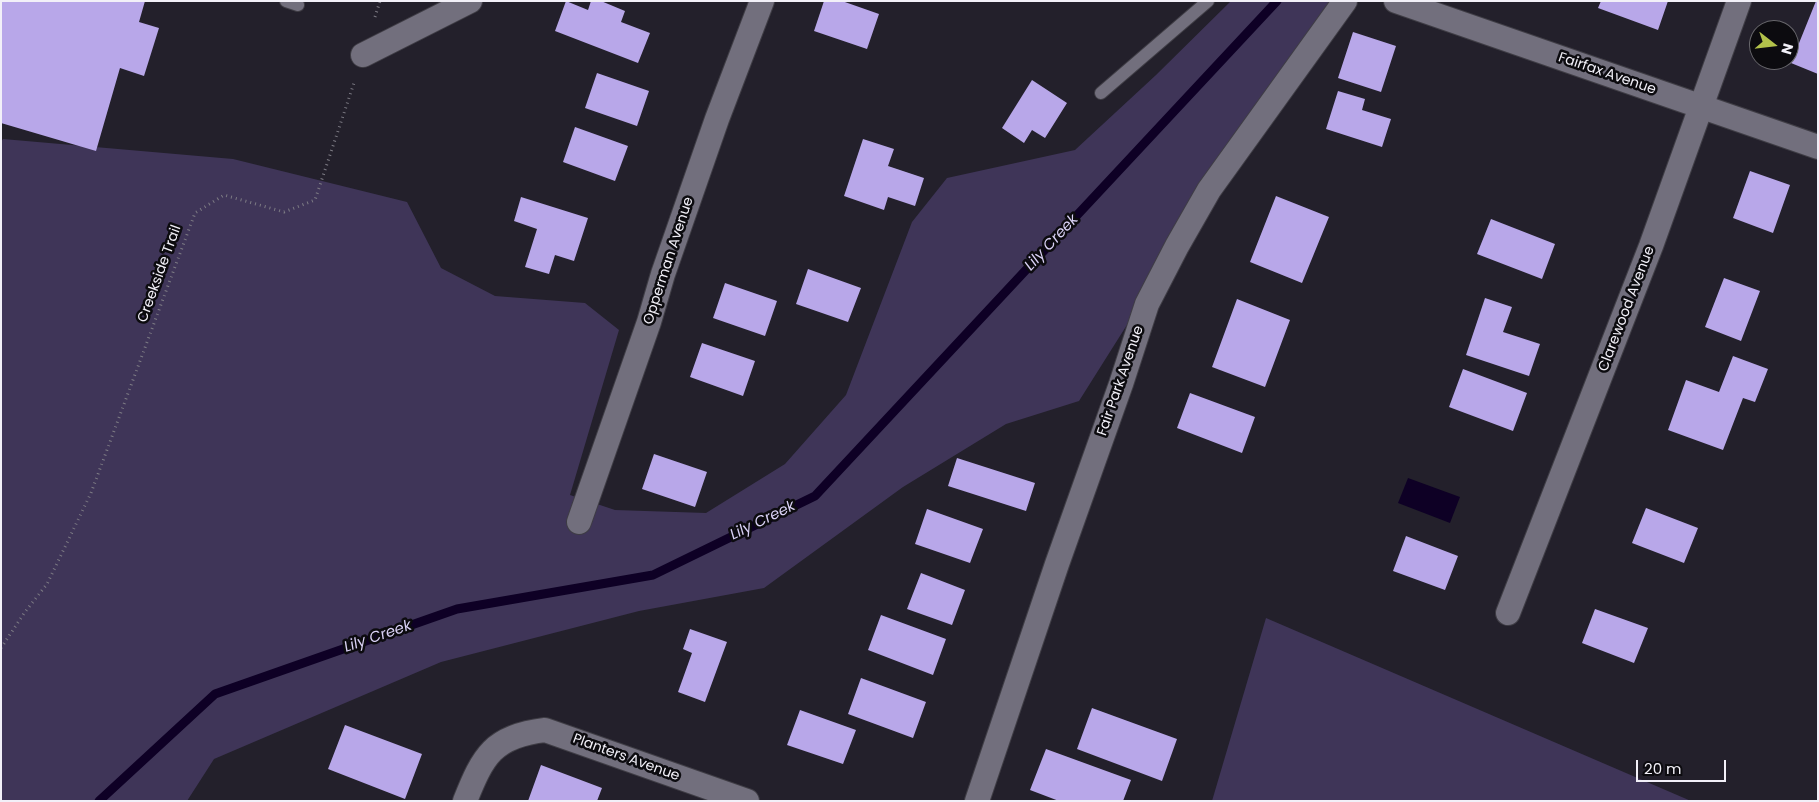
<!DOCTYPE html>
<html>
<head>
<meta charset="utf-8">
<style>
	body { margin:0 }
	#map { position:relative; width:1819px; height:802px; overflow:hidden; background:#23202b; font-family:Poppins,sans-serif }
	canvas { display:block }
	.frame { position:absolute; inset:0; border:2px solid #f2f0f8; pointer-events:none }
	.north { position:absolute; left:1749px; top:20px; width:50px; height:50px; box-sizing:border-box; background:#0c0b0f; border:1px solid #68676c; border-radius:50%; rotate:106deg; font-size:14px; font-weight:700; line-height:20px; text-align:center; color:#f2f0f8 }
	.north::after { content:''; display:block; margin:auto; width:18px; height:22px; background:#b3c24b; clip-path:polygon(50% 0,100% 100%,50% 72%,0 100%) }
	.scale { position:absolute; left:1636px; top:760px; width:90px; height:22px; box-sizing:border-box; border:2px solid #f2f0f8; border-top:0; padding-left:6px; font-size:15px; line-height:18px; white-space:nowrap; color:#f2f0f8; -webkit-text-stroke:4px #0c0b0f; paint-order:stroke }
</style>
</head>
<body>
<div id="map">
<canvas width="1819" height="802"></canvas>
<div class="frame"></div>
<div class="north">N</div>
<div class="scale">20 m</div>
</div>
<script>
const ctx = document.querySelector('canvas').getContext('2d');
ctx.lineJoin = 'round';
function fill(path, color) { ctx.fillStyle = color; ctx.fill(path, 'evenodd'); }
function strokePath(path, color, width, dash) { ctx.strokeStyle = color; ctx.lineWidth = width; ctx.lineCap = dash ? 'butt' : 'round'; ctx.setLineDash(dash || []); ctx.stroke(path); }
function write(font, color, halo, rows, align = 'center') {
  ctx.font = font + ' Poppins,sans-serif'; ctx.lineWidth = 5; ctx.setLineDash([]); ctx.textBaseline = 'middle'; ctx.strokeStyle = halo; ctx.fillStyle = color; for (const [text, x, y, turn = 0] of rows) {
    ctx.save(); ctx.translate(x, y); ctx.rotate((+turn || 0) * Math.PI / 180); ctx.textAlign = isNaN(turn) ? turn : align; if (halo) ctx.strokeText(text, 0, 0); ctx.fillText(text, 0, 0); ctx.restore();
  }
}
const green = new Path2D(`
	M1231 1H1331L1079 401 1006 424 903 487 764 588 639 611 441 662 214 759 187 801H1V142L3 139 233 159 407 202 441 268 495 296 585 303 619 330 570 495 615 510 706 513 785 464 846 395 912 222 947 178 1075 150 1156 75Z
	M1266 618 1691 801H1212Z`);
const water = new Path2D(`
	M1408 478 1460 497 1450 523 1398 503Z`);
const stream = new Path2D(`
	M99 801 215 694 457 609 653 575 815 496 1277 1`);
const building = new Path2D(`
	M1 1H145L139 22 159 28 144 76 120 68 96 151 1 123Z
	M566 1 588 10 591 1H601L625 11 621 22 650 33 638 63 555 31Z
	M824 1H842L879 14 867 49 814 31Z
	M1601 1H1668L1658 30 1598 8Z
	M1816 1H1818V74L1791 63Z
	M1353 32 1396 46 1381 92 1338 78Z
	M597 73 649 91 637 126 585 108Z
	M1032 80 1067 103 1045 138 1032 130 1024 143 1002 128Z
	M1338 91 1365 99 1362 110 1391 119 1382 147 1326 129Z
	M575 127 628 146 615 181 563 162Z
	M863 139 894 149 888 166 924 178 915 206 888 197 884 210 844 196Z
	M1750 171 1790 185 1773 233 1733 218Z
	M1276 196 1329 217 1302 283 1250 262Z
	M521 197 588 218 574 261 555 255 549 274 525 267 537 229 514 221Z
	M1491 219 1555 244 1542 279 1477 254Z
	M808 269 861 288 848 322 796 304Z
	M1724 278 1760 291 1741 341 1705 327Z
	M725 283 777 301 765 336 713 318Z
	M1485 298 1512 307 1503 332 1540 344 1529 376 1466 355Z
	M1237 299 1290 320 1265 387 1212 367Z
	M702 343 755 361 743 396 690 377Z
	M1733 356 1768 369 1755 402 1743 398 1723 450 1668 430 1686 380 1719 392Z
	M1463 369 1527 393 1513 431 1449 407Z
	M1190 393 1255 417 1242 453 1177 428Z
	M654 454 707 472 695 507 642 489Z
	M957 458 1035 483 1026 511 948 486Z
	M1646 508 1698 528 1684 563 1632 543Z
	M927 509 983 529 970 563 915 544Z
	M1406 536 1458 556 1445 590 1393 571Z
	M921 573 965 590 952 625 907 609Z
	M1595 609 1648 628 1634 663 1582 643Z
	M881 615 946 639 933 675 868 650Z
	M690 629 727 642 705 702 678 692 692 653 683 649Z
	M861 678 926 702 913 738 848 714Z
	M1092 708 1177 739 1162 781 1077 749Z
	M800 710 856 730 843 764 787 745Z
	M345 725 422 754 405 799 328 769Z
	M1046 749 1131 780 1123 801H1059L1030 790Z
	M541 765 602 788 597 801H528Z`);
const path = new Path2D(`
	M375 17 380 1
	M1 648 25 612 47 584 91 493 195 213 224 195 284 212 315 200 355 80`);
const service = new Path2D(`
	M286 1 298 5
	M1101 93 1208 1`);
const minor = new Path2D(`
	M1396 1 1818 147
	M363 55 470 1
	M579 522 649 322 663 274 717 119 762 1
	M1508 613 1651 246 1739 1
	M465 801C483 756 493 736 545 730L747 801
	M977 801 1057 564 1121 384 1147 304 1177 246 1209 190 1345 1`);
const streetNames = [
	["Fairfax Avenue",1607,74,19],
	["Opperman Avenue",669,261,-72],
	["Creekside Trail",160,274,-70],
	["Clarewood Avenue",1627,309,-69],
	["Fair Park Avenue",1121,381,-71],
	["Planters Avenue",626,758,20]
];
const waterNames = [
	["Lily Creek",1052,243,-47],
	["Lily Creek",763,521,-26],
	["Lily Creek",378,637,-19]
];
fill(green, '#3f3558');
fill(water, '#0e0025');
strokePath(stream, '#0e0025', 9);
fill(building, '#b8a7e9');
strokePath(service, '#3f3d45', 14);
strokePath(minor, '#3f3d45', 26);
strokePath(path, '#7d7b84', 3, [1, 4]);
strokePath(service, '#726f7d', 12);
strokePath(minor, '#726f7d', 24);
write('14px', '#f2f0f8', '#0c0b0f', streetNames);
write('italic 15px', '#d9d1f5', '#0c0b0f', waterNames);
</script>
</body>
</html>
